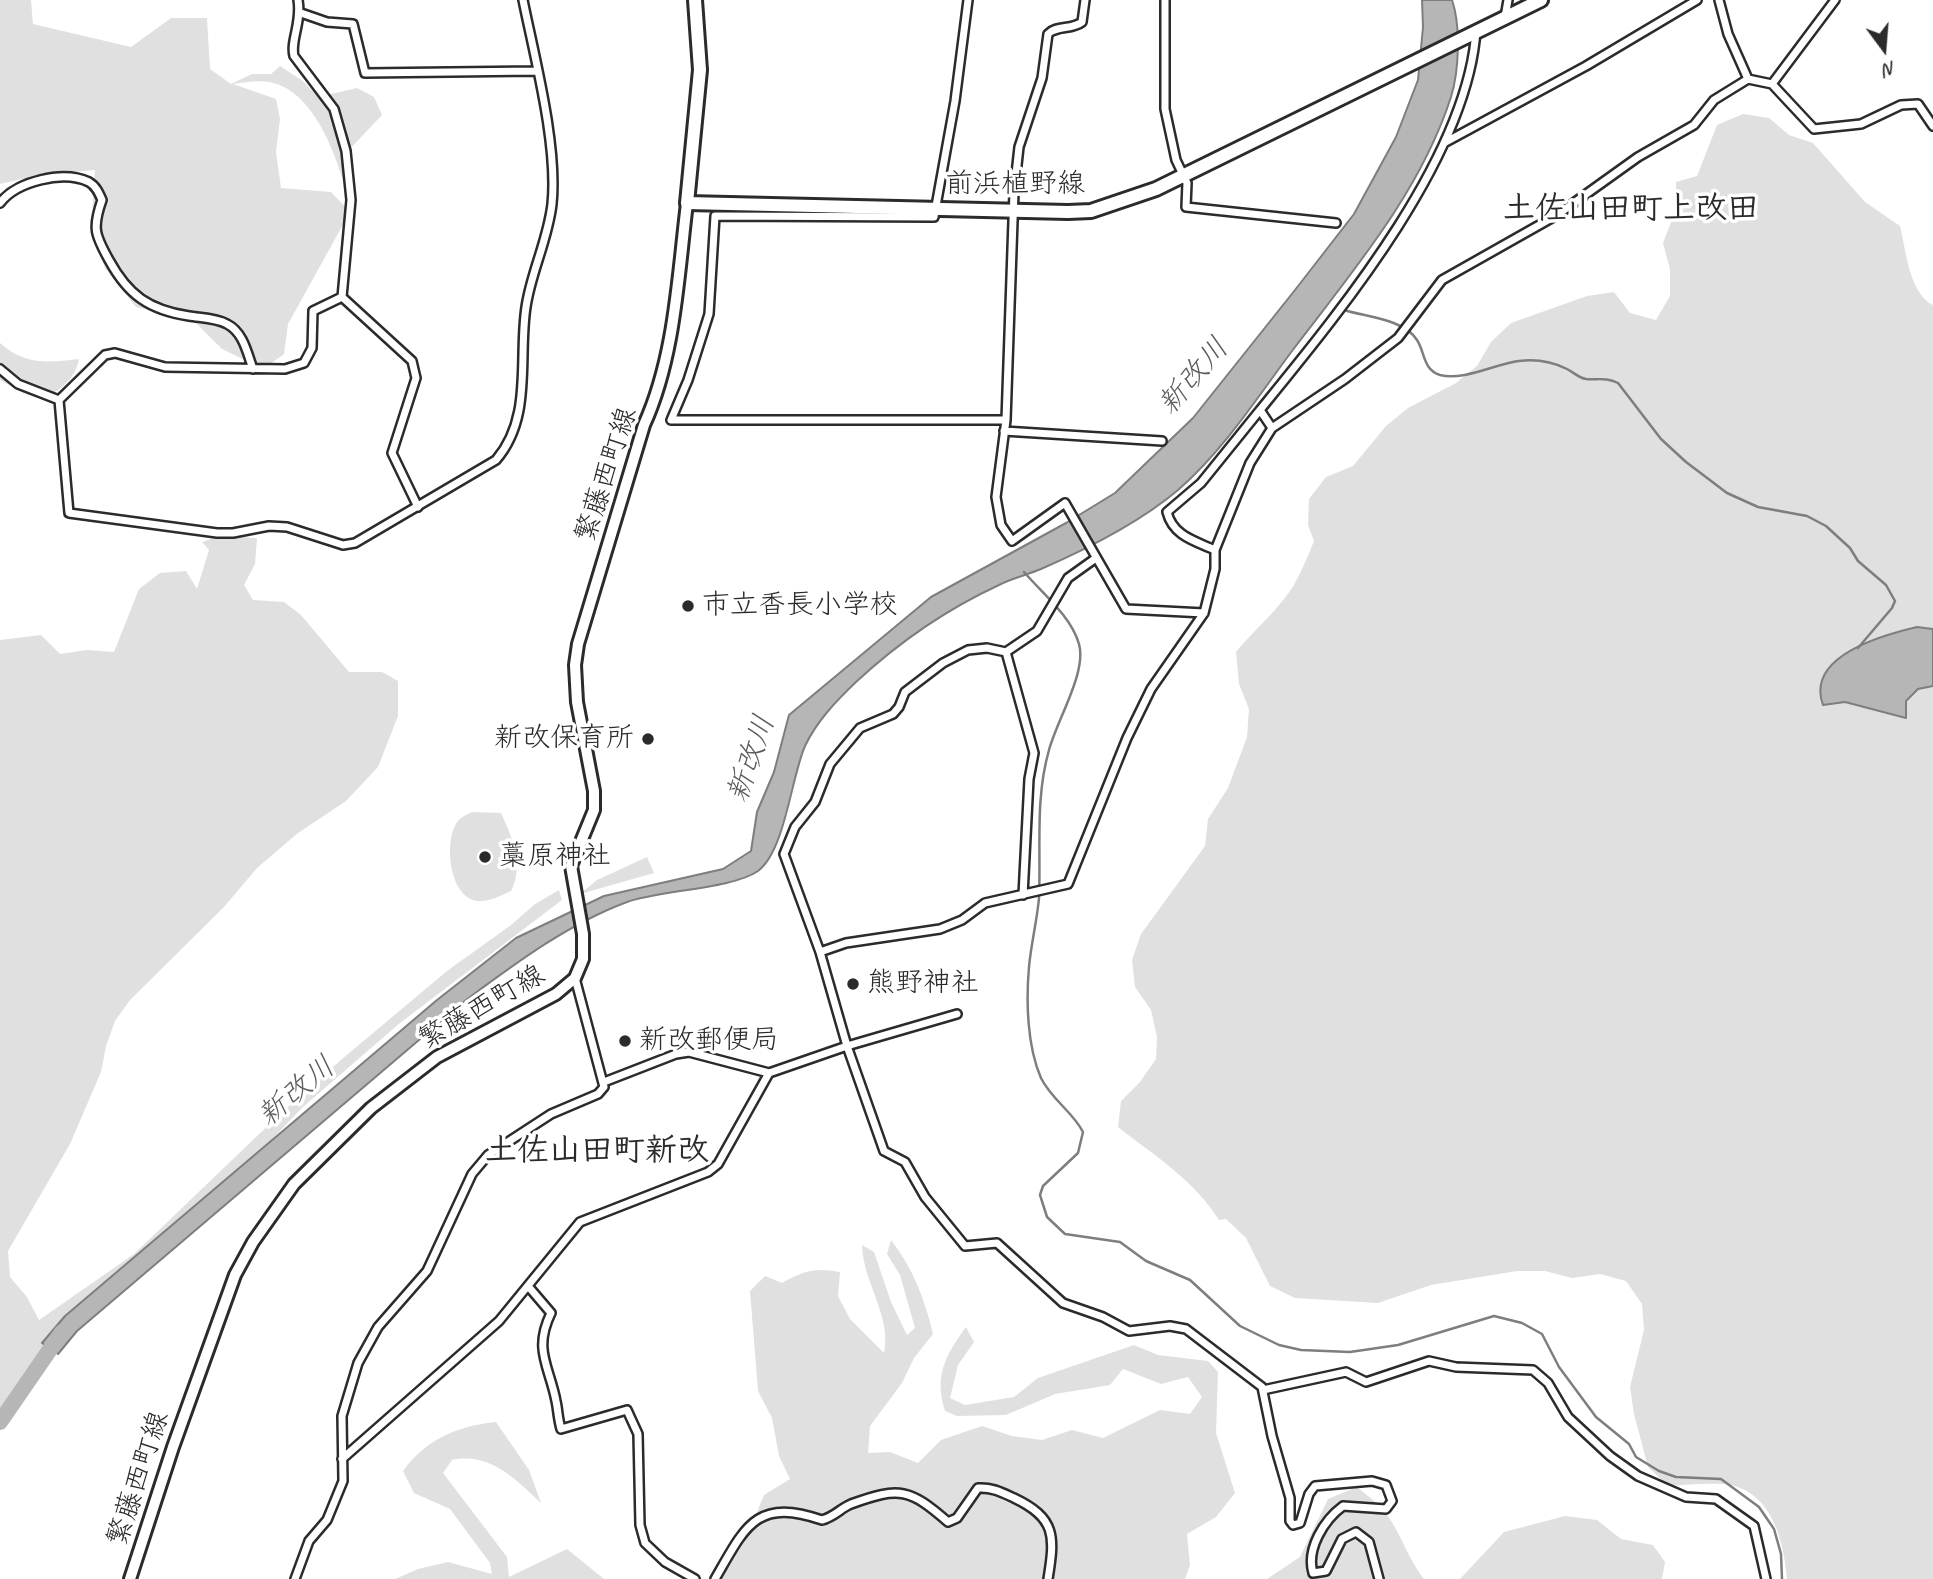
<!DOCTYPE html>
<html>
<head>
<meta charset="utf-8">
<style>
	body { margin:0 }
	#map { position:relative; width:1933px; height:1579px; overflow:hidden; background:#fff; font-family:Caveat,sans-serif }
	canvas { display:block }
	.north { position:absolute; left:1849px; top:14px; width:70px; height:70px; -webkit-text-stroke:5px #fff; paint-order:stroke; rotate:164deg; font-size:19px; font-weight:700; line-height:28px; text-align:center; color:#2b2b2b }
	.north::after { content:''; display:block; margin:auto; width:24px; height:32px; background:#2b2b2b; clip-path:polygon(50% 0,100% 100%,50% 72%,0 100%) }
</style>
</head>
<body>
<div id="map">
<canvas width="1933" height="1579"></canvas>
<div class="north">N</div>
</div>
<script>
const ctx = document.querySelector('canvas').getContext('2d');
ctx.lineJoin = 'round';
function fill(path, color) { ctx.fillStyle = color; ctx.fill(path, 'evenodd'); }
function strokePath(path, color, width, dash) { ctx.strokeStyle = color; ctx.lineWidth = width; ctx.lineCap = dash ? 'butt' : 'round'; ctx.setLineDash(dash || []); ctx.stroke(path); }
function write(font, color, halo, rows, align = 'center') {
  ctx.font = font + ' Caveat,"Klee One",sans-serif'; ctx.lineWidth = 7; ctx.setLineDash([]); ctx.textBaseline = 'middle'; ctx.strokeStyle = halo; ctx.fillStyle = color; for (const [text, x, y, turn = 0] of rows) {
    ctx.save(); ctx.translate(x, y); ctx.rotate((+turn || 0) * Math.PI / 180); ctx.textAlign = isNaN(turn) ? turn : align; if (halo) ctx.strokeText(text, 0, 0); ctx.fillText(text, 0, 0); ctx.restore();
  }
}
const green = new Path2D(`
	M0 0H31L33 24 131 47 171 18H207L210 69 231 84 252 74H271L280 66 303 81 318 97 357 88 374 97 382 115 346 153 348 198C338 160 318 99 277 84 262 79 247 82 233 84L276 99 280 119 276 152 281 188 331 192 350 212 288 324 284 354 263 369 222 349 195 322 136 307 105 268 91 234 95 170 39 175 0 184Z
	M1743 114 1769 118 1789 135 1813 143 1865 202 1900 226C1906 250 1909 293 1933 305V1579H1787C1784 1540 1771 1488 1723 1484 1705 1483 1686 1485 1668 1486L1648 1467 1634 1414 1630 1387 1644 1330 1642 1304 1626 1281 1600 1274 1572 1278 1545 1271H1517L1431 1285 1378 1303 1295 1298 1270 1286 1246 1238 1226 1219 1219 1220C1194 1180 1155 1156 1118 1127L1121 1101 1140 1082 1156 1059 1157 1037 1151 1010 1135 987 1132 960 1141 934 1205 846 1208 819 1228 788 1247 737 1249 709 1239 684 1236 652C1253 631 1275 613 1290 591 1300 576 1307 558 1314 541L1308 525 1309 499 1326 477 1353 466 1386 426 1408 408 1456 383 1477 366 1491 342 1511 323 1587 296 1614 292 1630 313 1656 320 1670 296V269L1663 243 1676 209V182L1697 176 1717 125Z
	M0 343C25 365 47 363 79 359 77 375 60 394 42 397 28 399 12 386 0 380Z
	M220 536 257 538 255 564 244 585 253 600 284 602 301 615 349 672H382L398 681V716L378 767 346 801 298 833 257 868 224 907 130 1000 115 1021 106 1046 101 1072 70 1144 8 1251 10 1277 27 1297 39 1320 134 1254 280 1114 342 1059 447 971 511 925 535 904 559 890 562 900 400 1023 304 1106 253 1159 25 1372 0 1415V640L41 635 60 654 87 650 114 652 139 589 160 573 186 571 197 589 209 550 202 542Z
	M472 812 501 813C512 836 524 867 511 891 502 895 489 902 479 901 449 900 443 839 458 821 462 816 467 815 472 812Z
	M647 857 654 873 580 894 597 880Z
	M891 1240C913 1268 925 1300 933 1334L914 1358 902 1383 870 1426 868 1453 890 1452 918 1463 941 1440 982 1426 1012 1436 1042 1440 1072 1430 1103 1438 1160 1410 1190 1414 1202 1397 1188 1377 1161 1384 1123 1369 1110 1385 1055 1394 1006 1415 957 1416 945 1411C934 1376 945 1356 966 1327L974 1342 958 1365 950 1398 965 1405 1014 1397 1038 1378 1134 1345 1158 1355 1208 1361 1218 1372 1216 1433 1235 1493 1216 1517 1187 1534 1190 1565 1185 1579H722L728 1546 752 1524 764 1495 790 1479 779 1456 772 1418 758 1391 750 1291 765 1276 782 1283C802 1271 817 1267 840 1272L838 1296 850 1319 884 1353C892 1316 863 1283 862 1245L874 1252 891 1302 907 1335 915 1328 900 1275 887 1254Z
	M496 1422 529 1470 541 1503C515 1479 490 1452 452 1460L443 1473 507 1557 509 1577 567 1549 604 1579H395L418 1569 448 1562 492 1574 490 1563 450 1509 414 1493 403 1471C426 1439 458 1426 496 1422Z
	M1357 1487C1364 1493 1372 1499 1379 1505 1399 1526 1406 1556 1424 1579H1267L1300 1557 1328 1499Z
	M1565 1516 1597 1520 1621 1539 1653 1545 1665 1562 1662 1579H1460L1504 1532Z`);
const water = new Path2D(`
	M1422 0H1452C1461 26 1459 71 1451 97 1420 193 1352 272 1292 351 1257 398 1223 451 1178 490 1139 523 1087 549 1041 569 1027 575 1012 578 999 585 947 609 898 643 856 682 836 701 817 721 805 746 791 778 785 851 758 871 732 889 661 890 627 902 568 924 516 963 466 1000L77 1331 58 1354 42 1343 65 1316 437 1000 516 938 604 896 723 869 751 851 757 812 774 772 789 715 931 597 1066 523 1115 493 1193 418 1295 290 1354 214 1396 137 1418 80 1423 27Z
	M1917 627 1933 629V686L1918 689 1906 701V718L1845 702 1823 705C1805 656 1883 635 1917 627Z`);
const stream = new Path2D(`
	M1344 310C1366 317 1404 319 1417 340 1425 352 1423 370 1440 375 1464 381 1495 364 1519 361 1535 359 1553 362 1567 369 1573 372 1579 378 1586 379 1598 380 1606 377 1618 383L1661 439 1686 462 1727 493 1758 507 1807 516 1826 526 1850 548 1858 561 1886 585 1895 601 1892 608 1858 648
	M1024 572C1042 593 1071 616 1079 644 1087 672 1057 720 1049 750 1035 799 1041 848 1039 898 1037 921 1031 944 1029 967 1026 1001 1027 1046 1041 1078 1051 1099 1073 1112 1083 1132L1078 1153 1043 1186 1040 1195 1047 1217 1065 1234 1120 1242 1146 1261 1190 1280 1240 1326 1279 1345 1301 1350 1350 1352 1398 1345 1494 1316 1522 1323 1542 1334 1559 1367 1596 1417 1629 1444 1636 1457 1659 1471 1676 1477 1721 1479 1759 1507 1774 1529 1781 1554 1782 1579`);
const river = new Path2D(`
	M0 1422 62 1332`);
const minor = new Path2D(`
	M298 0C302 23 290 41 294 56L334 109 346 151 351 200 342 297 412 361 416 378 392 453 418 507
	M968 0 955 101 934 217 715 216 709 314 688 380 671 420H1006
	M1085 0 1082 22C1072 30 1056 25 1048 34L1042 78 1019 147 1014 192 1006 420 996 497 1001 525 1012 541 1065 503 1126 609 1204 613
	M1165 0V109L1176 160 1187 183 1186 207 1336 223
	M1719 0 1728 34 1748 79
	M301 13 327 22 353 24 365 73 536 71
	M1505 17 1508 0
	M1772 84 1814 129 1861 124 1901 105 1918 104 1933 126
	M1444 143 1586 66 1697 0
	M0 203C17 181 63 170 89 182 96 186 99 193 102 200 92 228 95 235 109 260 128 295 149 310 189 316 201 318 216 318 227 324 243 332 247 352 253 369
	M0 369 18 384 59 400
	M59 400 69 513 217 533H233L269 526 287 527 343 545 355 543 496 460C533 417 518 359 526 307 531 272 548 240 552 204 558 146 535 59 523 0
	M59 400 105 355 115 353 165 367 285 369 304 363 312 348 313 311 342 297
	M1272 428 1260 410C1339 313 1468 158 1476 30
	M1004 431 1162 441
	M1215 550C1195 541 1173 536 1167 512L1201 483 1260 410
	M1096 558 1068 578 1037 631 1006 652 987 648 968 650 943 663 905 692 899 707 893 714 860 728 830 764 815 802 795 827 784 854 820 952 847 1046 884 1151 905 1162 925 1197 965 1246 997 1243 1063 1303 1103 1317 1129 1331 1170 1326 1186 1329 1262 1387 1272 1436 1290 1498V1521L1293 1525 1300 1523 1309 1494 1315 1486 1372 1481 1386 1485 1392 1501 1386 1509 1343 1506C1324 1520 1306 1549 1313 1573L1326 1571 1342 1539 1356 1532 1369 1542 1379 1579
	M1006 652 1034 753 1029 779 1023 895
	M820 952 846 943 940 929 962 920 985 903 1068 884 1127 738 1151 689 1204 613 1215 569V550L1250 463 1272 428 1345 379 1398 338 1442 280 1557 215 1638 157 1694 125 1714 100 1748 79 1772 84 1835 0
	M604 1082 676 1054 689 1052 769 1073 847 1046 957 1014
	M528 1286 551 1313C533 1350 549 1365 556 1401 558 1410 558 1419 561 1429L627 1410 638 1434 640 1525 645 1543 665 1562 695 1579
	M1263 1390 1346 1372 1366 1382 1429 1361 1456 1367 1533 1370 1548 1383 1568 1417 1610 1456 1638 1476 1686 1497 1716 1499 1754 1526 1766 1579
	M342 1459 499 1321 580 1222 708 1172 718 1164 769 1073
	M295 1579 309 1541 327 1520 343 1481 342 1416 358 1363 378 1327 427 1271 472 1174 488 1155 551 1114 598 1094 604 1087 575 978
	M715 1579C745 1527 756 1497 822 1520 834 1517 841 1508 851 1504 900 1486 910 1489 948 1522L957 1518 978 1488C991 1487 1001 1492 1014 1498 1056 1518 1055 1536 1048 1579`);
const secondary = new Path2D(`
	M130 1579 173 1447 235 1275 253 1242 294 1184 371 1108 437 1057 556 994 575 978 583 959V934L571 866 594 810V791L577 702 575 665 578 644 644 425C675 357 678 276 687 203`);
const primary = new Path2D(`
	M695 0 700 70 687 203 1068 212 1091 211 1156 189 1541 0`);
const markers = [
	[688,606,7,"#2b2b2b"],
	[648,739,7,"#2b2b2b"],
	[485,857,7,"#2b2b2b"],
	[853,984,7,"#2b2b2b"],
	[625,1041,7,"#2b2b2b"]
];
const streetNames = [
	["前浜植野線",1015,185],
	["繁藤西町線",607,475,-72],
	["繁藤西町線",482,1008,-30],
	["繁藤西町線",139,1479,-72]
];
const poiNames = [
	["市立香長小学校",702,606],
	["新改保育所",634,739,"right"],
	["藁原神社",499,857],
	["熊野神社",867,984],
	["新改郵便局",639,1041]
];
const waterNames = [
	["新改川",1194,377,-49],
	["新改川",752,759,-71],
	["新改川",297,1092,-40]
];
const quarterNames = [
	["土佐山田町上改田",1631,210],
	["土佐山田町新改",597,1152]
];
fill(green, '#e0e0e0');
fill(water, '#b6b6b6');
strokePath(water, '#7e7e7e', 2);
strokePath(stream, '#7e7e7e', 2.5);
strokePath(river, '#b6b6b6', 16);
strokePath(minor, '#2b2b2b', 12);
strokePath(secondary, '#2b2b2b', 16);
strokePath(primary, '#2b2b2b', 18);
strokePath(minor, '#fff', 7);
strokePath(secondary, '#fff', 10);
strokePath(primary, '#fff', 12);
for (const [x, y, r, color] of markers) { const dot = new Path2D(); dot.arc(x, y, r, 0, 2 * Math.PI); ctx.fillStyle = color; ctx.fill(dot); strokePath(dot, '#fff', 2.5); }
write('28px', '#2b2b2b', '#fff', streetNames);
write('28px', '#2b2b2b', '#fff', poiNames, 'left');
write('italic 30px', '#5c5c5c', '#fff', waterNames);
write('bold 32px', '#2b2b2b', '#fff', quarterNames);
</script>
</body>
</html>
